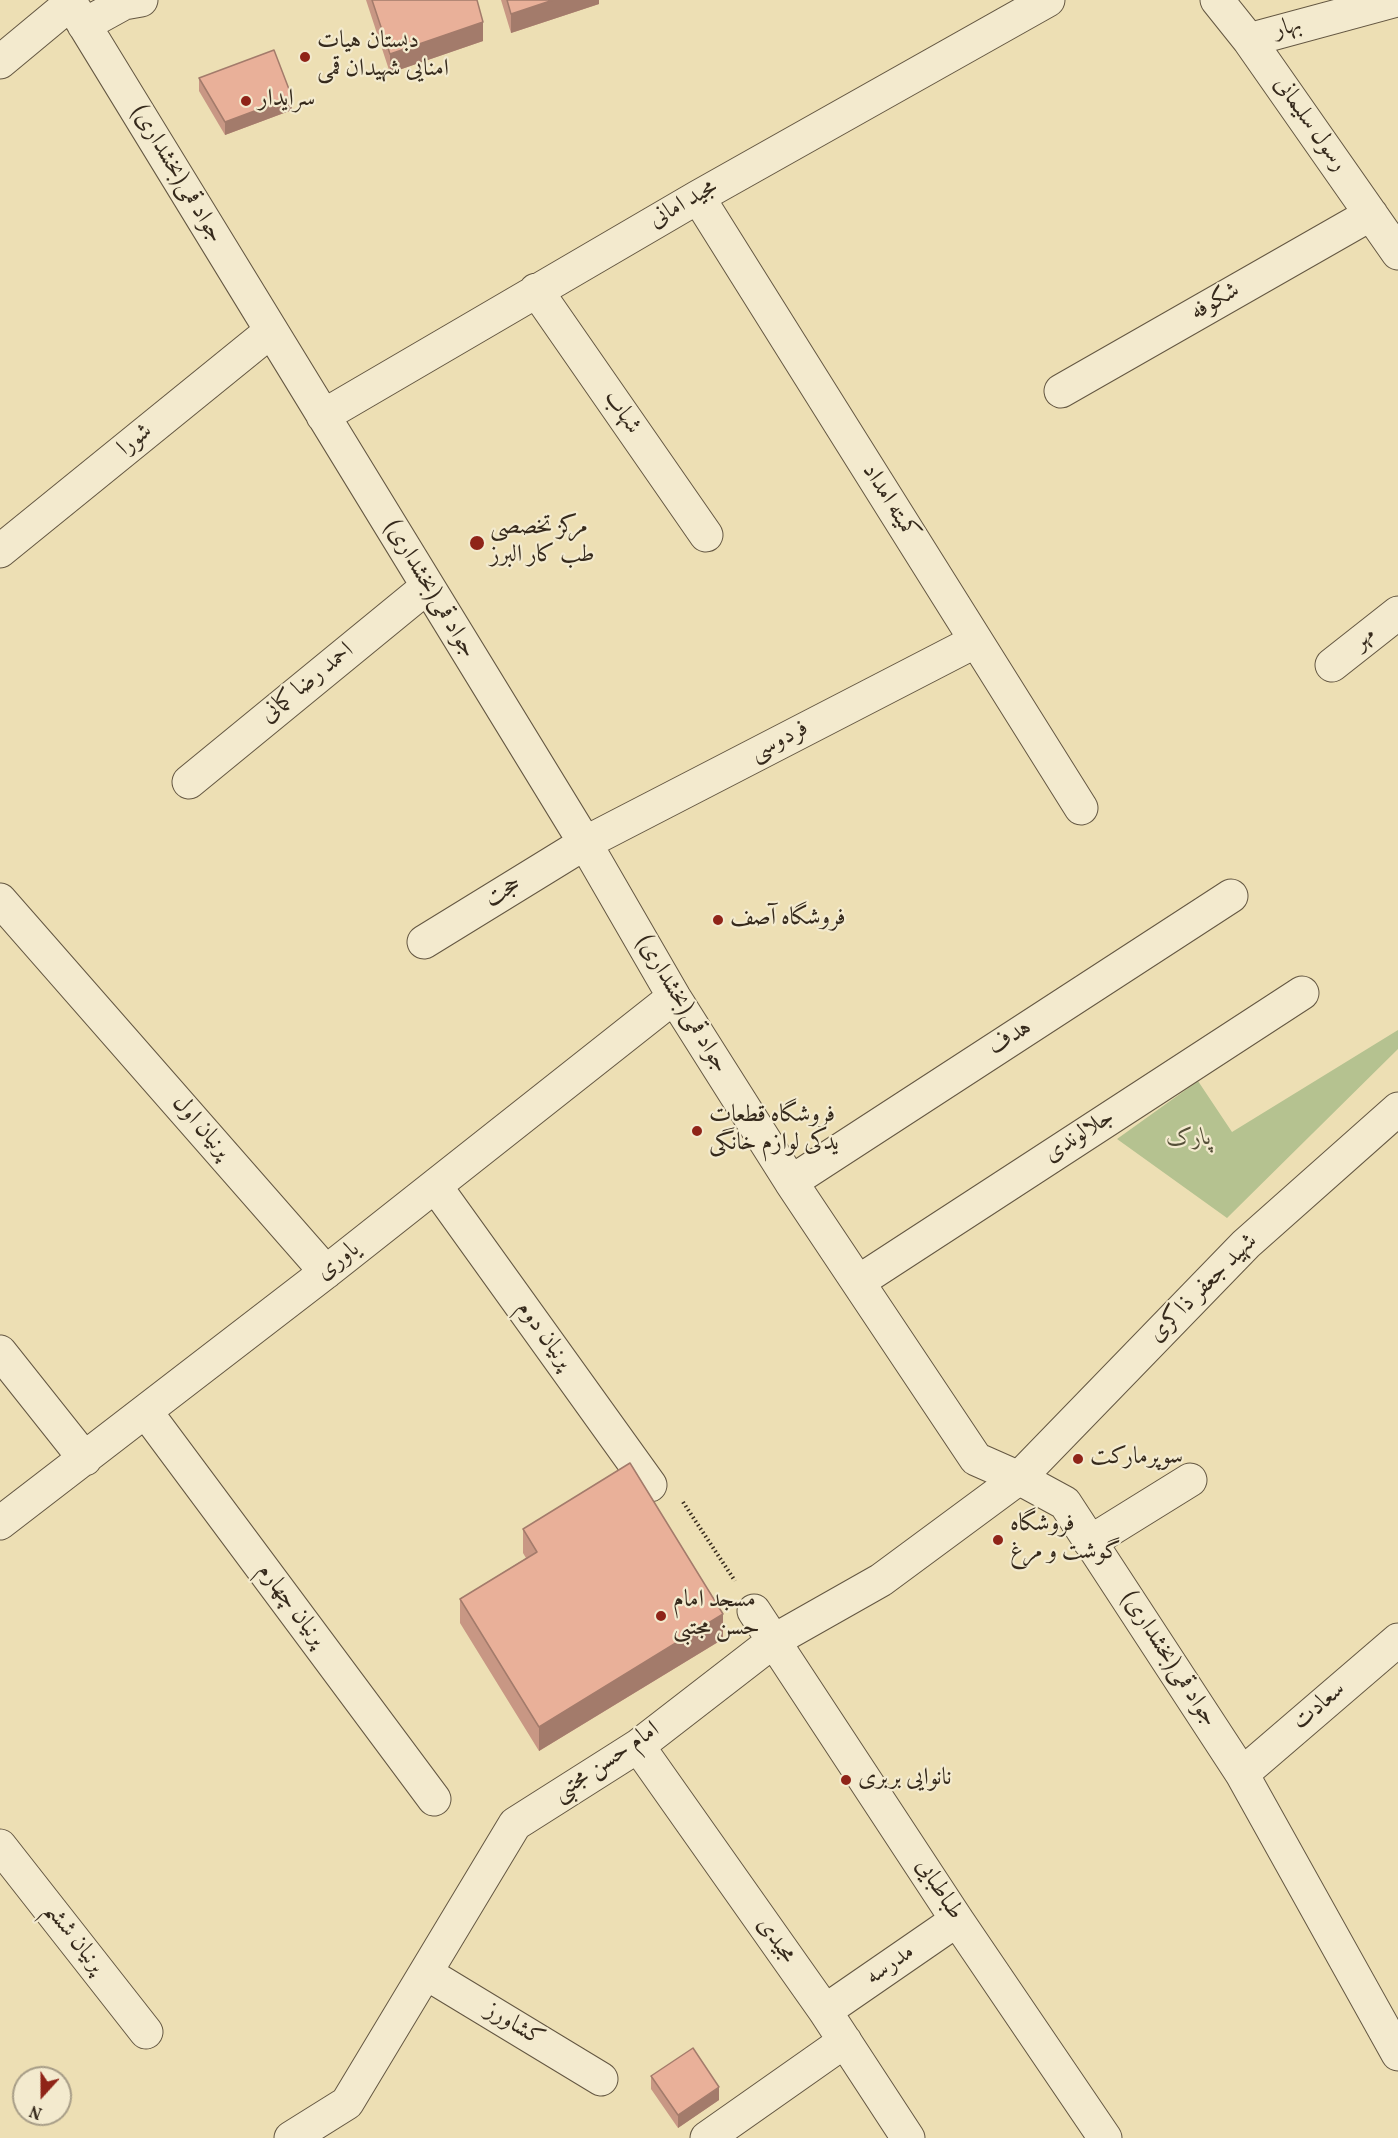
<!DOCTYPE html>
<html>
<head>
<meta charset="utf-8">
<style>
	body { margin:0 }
	#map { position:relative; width:1398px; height:2138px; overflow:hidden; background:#eddfb4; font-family:Vollkorn,serif }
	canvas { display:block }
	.north { position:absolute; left:12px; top:2066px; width:60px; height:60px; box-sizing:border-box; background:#f3eace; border:2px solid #a79d87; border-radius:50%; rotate:201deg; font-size:16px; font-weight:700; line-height:24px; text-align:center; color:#362a1c }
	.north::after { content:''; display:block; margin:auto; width:21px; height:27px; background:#8f2418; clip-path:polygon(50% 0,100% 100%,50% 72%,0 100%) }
</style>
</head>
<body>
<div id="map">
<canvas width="1398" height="2138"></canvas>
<div class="north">N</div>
</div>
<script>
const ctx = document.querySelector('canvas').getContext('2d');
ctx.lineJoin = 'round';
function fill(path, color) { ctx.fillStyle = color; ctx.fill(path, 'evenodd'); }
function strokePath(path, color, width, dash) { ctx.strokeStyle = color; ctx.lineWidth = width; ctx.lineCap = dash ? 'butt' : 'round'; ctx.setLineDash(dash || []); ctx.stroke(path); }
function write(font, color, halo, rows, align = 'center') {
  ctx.font = font + ' Vollkorn,Amiri,serif'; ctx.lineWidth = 4.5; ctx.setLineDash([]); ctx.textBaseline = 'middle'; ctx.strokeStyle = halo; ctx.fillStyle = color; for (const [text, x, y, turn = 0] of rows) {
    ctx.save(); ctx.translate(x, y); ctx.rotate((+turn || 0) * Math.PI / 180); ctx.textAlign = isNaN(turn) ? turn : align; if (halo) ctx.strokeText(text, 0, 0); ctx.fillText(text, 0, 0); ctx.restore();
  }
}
const green = new Path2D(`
	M1398 1030V1049L1227 1218 1117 1139 1198 1081 1232 1132Z`);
const path = new Path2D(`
	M683 1502 735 1581`);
const minor = new Path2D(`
	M69 0 585 843 674 997 791 1182 976 1459 1019 1478 1065 1503 1242 1774 1398 2054
	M1217 0 1249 40 1398 253
	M84 25 124 3 141 0
	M1249 40 1397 0
	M0 62 71 3
	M698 197 1081 808
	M536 290 706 535
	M1061 391 1371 214
	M323 416 698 197 1048 0
	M0 551 271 331
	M1332 665 1398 613
	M189 782 427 587
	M0 900 326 1272
	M424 942 585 843 976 641
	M791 1182 1231 896
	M436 1187 650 1485
	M858 1282 1302 993
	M0 1352 85 1459
	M146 1412 434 1799
	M0 1523 326 1272 674 997
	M1090 1542 1190 1480
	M754 1611 957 1920 1105 2138
	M638 1746 825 2011 908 2138
	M1242 1774 1398 1640
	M0 1846 146 2032
	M426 1973 601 2079
	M825 2011 957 1920
	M291 2138 347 2103 515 1824 638 1746 775 1640 881 1580 1019 1478 1246 1244 1398 1109
	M707 2138 845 2041`);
const wall = new Path2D(`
	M366 0H477L483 41 390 73Z
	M501 0H599V4L511 33Z
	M199 78 292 110 225 135 199 91Z
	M523 1529 723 1639 539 1751 460 1623V1599L526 1558 523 1553Z
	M651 2076 719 2100 678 2128 651 2089Z`);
const shadedWall = new Path2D(`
	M553 0H599V4L511 33V14Z
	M483 22V41L390 73V54Z
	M292 97V110L225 135V122Z
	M723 1614V1639L539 1751V1727Z
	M719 2087V2100L678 2128V2115Z`);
const building = new Path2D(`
	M372 0H477L483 22 390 54Z
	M507 0H553L511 14Z
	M274 50 292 97 225 122 199 78Z
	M630 1463 723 1614 539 1727 460 1599 537 1552 523 1529Z
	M693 2048 719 2087 678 2115 651 2076Z`);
const markers = [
	[305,57,6,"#8f2418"],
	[246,101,6,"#8f2418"],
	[477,543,8,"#8f2418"],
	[718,920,6,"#8f2418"],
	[697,1131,6,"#8f2418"],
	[1078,1459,6,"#8f2418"],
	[998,1540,6,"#8f2418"],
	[661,1616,6,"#8f2418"],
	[846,1780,6,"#8f2418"]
];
const streetNames = [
	["بهار",1288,29,-15],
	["رسول سلیمانی",1309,125,55],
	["جواد قمی(بخشداری)",176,175,59],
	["مجید امانی",684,205,-30],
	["شکوفه",1216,303,-30],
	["شهاب",621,413,55],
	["شورا",136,441,-39],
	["کمیته امداد",889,503,58],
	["جواد قمی(بخشداری)",429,590,59],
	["مهر",1365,639,-38],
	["احمد رضا کمانی",308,684,-39],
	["فردوسی",780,742,-27],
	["حجت",504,893,-32],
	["جواد قمی(بخشداری)",681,1005,59],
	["هدف",1011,1039,-33],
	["پرنیان اول",200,1128,49],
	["جلالوندی",1080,1137,-33],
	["یاوری",339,1262,-38],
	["شهید جعفر ذاکری",1204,1289,-45],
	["پرنیان دوم",543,1336,54],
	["پرنیان چهارم",290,1606,53],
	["جواد قمی(بخشداری)",1168,1660,57],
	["سعادت",1320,1707,-41],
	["امام حسن مجتبی",607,1763,-34],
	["طباطبایی",938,1890,57],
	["پرنیان ششم",73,1939,52],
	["مجیدی",775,1941,55],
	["مدرسه",891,1966,-35],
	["کشاورز",514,2026,31]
];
const poiNames = [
	["دبستان هیات",317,43],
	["امنایی شهیدان قمی",317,71],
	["سرایدار",258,101],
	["مرکز تخصصی",490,529],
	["طب کار البرز",490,557],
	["فروشگاه آصف",730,920],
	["فروشگاه قطعات",709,1117],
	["یدکی لوازم خانگی",709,1145],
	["سوپرمارکت",1090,1459],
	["فروشگاه",1010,1526],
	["گوشت و مرغ",1010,1554],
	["مسجد امام",673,1602],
	["حسن مجتبی",673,1630],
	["نانوایی بربری",858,1780]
];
const parkNames = [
	["پارک",1189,1140]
];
fill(green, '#b5c290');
strokePath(minor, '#645742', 35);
strokePath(path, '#362a1c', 4, [1.5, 3]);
strokePath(minor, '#f3eace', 33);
fill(wall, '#c89784');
fill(shadedWall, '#a37b6b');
fill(building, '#e9b099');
strokePath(building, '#a37b6b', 1.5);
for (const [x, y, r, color] of markers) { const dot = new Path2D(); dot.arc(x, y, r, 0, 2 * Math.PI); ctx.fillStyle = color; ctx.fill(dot); strokePath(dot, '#f3eace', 2); }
write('24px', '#362a1c', '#f3eace', streetNames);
write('24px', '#362a1c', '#f3eace', poiNames, 'left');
write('italic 24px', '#565039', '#f3eace', parkNames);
</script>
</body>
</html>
